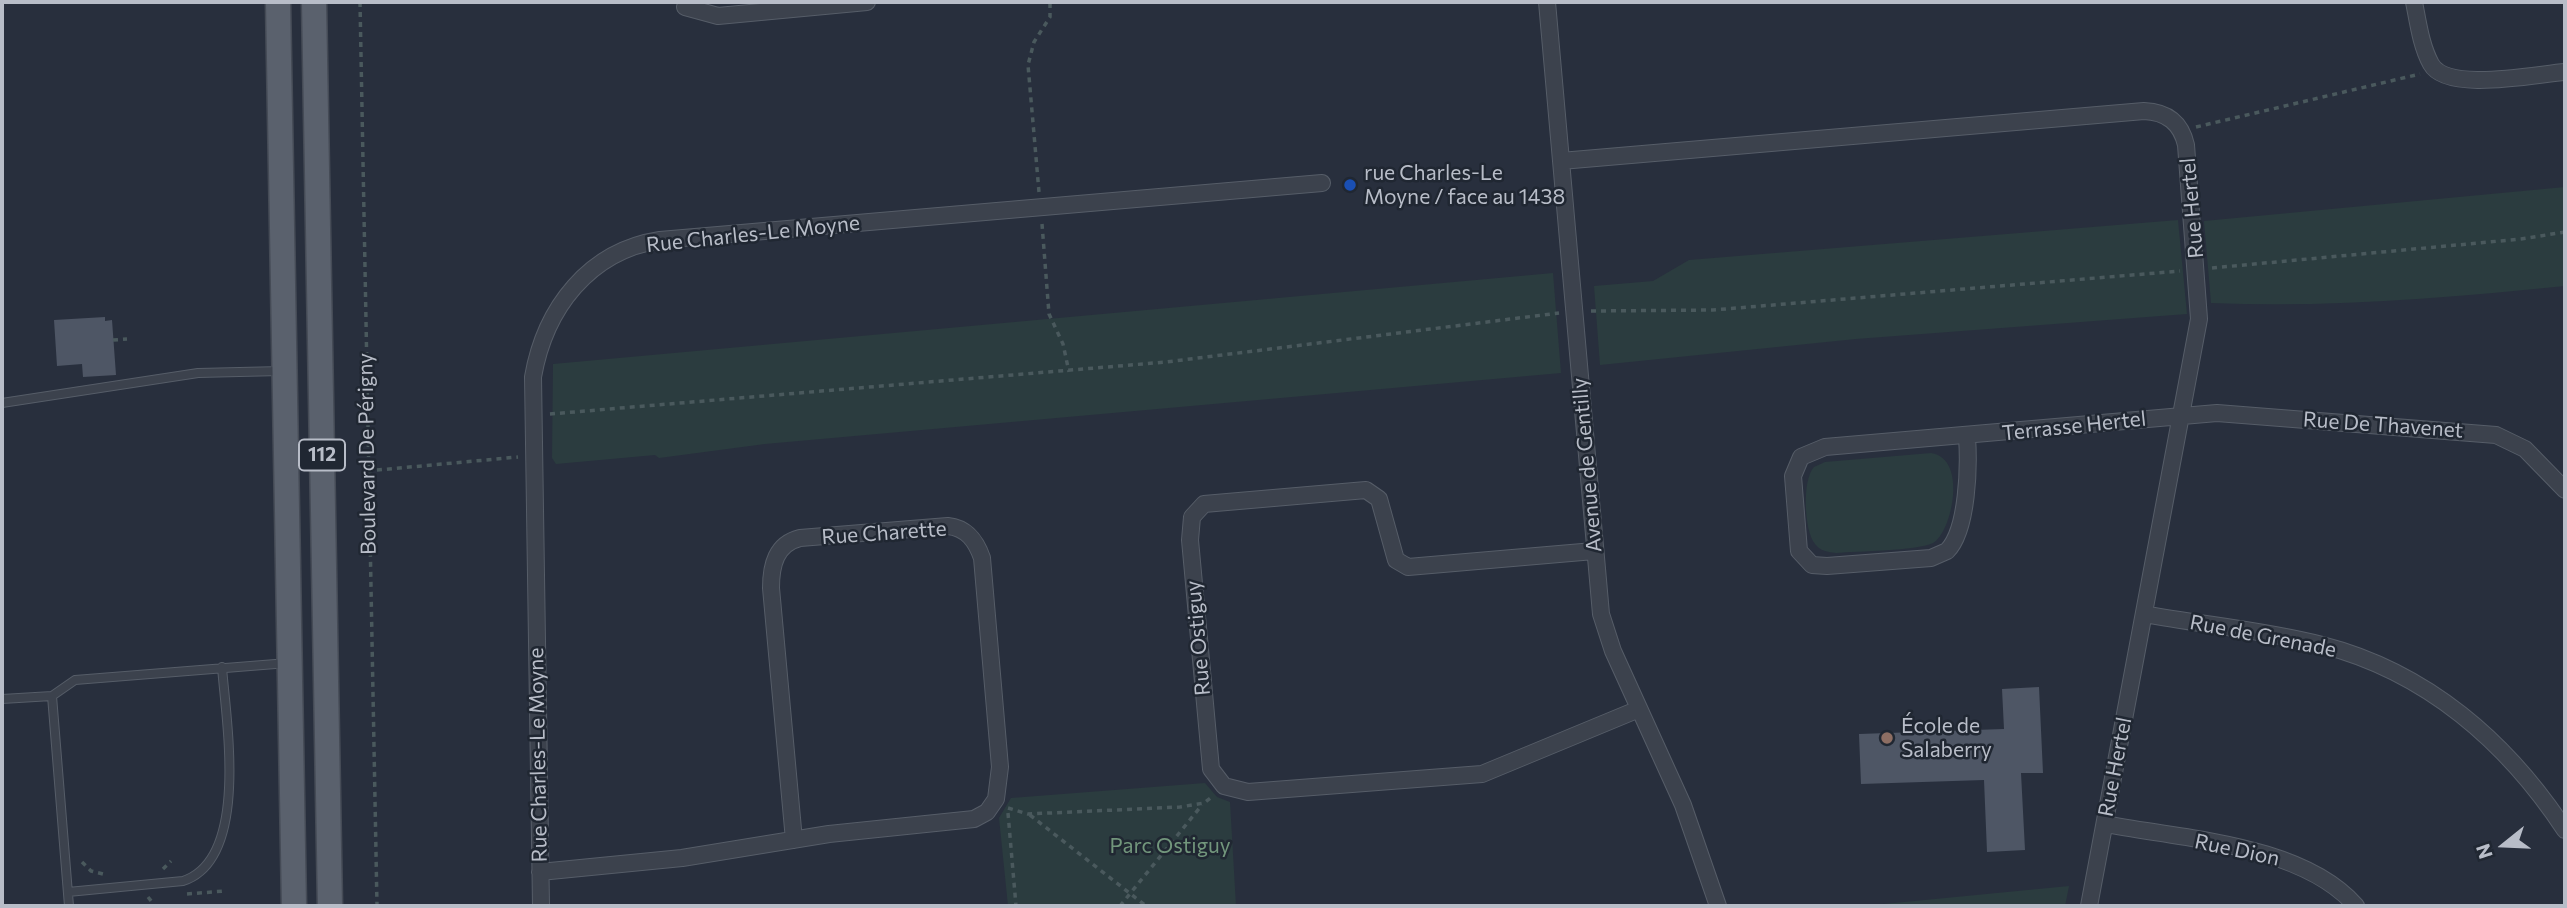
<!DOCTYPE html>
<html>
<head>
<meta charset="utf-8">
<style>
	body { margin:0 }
	#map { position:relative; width:2567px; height:908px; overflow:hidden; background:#282f3d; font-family:Commissioner,sans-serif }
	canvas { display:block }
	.frame { position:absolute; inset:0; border:4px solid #b8bdc8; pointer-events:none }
	.north { position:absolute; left:2469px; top:810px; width:70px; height:70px; -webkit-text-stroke:5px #202732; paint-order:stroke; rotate:252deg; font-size:19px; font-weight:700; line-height:28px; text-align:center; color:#b8bdc8 }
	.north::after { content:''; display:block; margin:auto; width:24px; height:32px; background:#b8bdc8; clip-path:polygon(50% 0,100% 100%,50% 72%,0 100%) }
</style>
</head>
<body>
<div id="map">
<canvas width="2567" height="908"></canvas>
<div class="frame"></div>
<div class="north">N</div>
</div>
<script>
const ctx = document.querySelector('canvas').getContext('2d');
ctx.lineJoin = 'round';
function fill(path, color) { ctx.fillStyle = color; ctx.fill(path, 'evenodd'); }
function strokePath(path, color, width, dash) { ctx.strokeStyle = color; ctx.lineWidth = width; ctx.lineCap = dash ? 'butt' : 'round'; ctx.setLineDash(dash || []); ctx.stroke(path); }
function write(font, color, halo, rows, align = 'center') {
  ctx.font = font + ' Commissioner,sans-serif'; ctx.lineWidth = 5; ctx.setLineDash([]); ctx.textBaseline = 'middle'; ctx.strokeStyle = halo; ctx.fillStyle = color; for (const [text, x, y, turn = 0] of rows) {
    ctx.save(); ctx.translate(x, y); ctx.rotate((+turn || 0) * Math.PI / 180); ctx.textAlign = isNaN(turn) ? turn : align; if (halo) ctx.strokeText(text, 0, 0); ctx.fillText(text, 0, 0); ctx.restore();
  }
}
const green = new Path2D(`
	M2565 187V286C2448 298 2330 308 2211 303L2204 221Z
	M2178 220 2187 314 1856 339 1600 365 1594 286 1653 281 1689 260Z
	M1553 273 1561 373 765 444 659 458 655 455 556 464 552 458 553 364Z
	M1931 453C1968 458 1952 533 1933 543 1915 551 1858 551 1836 553 1828 552 1820 551 1815 544 1804 531 1802 479 1814 467L1825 462Z
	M1205 783 1217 797 1230 802 1236 906H1008L999 818 1011 798Z
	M2069 886 2065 906H1863Z`);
const building = new Path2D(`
	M105 317V321L112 320 116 375 83 377 82 364 57 366 54 320Z
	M2039 687 2043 773H2021L2025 850 1987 852 1984 780 1861 784 1859 734 2004 729 2002 689Z`);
const path = new Path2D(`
	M360 2 377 906
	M2196 127 2420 74
	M1039 192 1028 65 1034 42 1050 17V2
	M1042 224 1049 314 1063 344 1069 372
	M2212 268 2521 239 2565 232
	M1591 311 1713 310 2180 271
	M113 340 127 339
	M550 414 1166 362 1559 313
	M367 471 518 457
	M1008 808 1028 814 1180 807 1204 803 1213 796
	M1008 813 1016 906
	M1030 815 1146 906
	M82 862 91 871 103 874
	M163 869 171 861
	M187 894 224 891
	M148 897 155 906
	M1120 906 1202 805`);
const service = new Path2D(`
	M2 403 198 373 281 371
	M52 696 75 680 288 663
	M2 699 52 696 69 906
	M68 892 183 881C250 859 226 721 222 667`);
const minor = new Path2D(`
	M1547 2 1601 614 1613 651 1683 805 1718 906
	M2414 2C2418 22 2421 46 2431 64 2447 93 2536 74 2565 72
	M685 7 718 16 867 2
	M1561 161 2144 111C2167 112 2181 123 2186 145L2199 319 2089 906
	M1967 437C1969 465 1968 530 1947 551L1931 558 1827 566 1812 565 1799 551 1793 476 1801 457 1825 447 2217 413 2496 435 2525 449 2565 490
	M1594 551 1408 567 1396 560 1379 499 1366 490 1204 504 1192 517 1190 540 1211 769 1224 786 1248 792 1482 774 1639 709
	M2144 614C2203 625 2264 630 2322 645 2427 672 2507 742 2565 830
	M2105 824C2183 839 2302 844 2356 906
	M540 872 682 858 829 834 974 819 987 812 996 799 1000 767 982 558C976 541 967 528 948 526L800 538C776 544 771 565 771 588L794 840
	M541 906 533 377C545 308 589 251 660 240L1322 183`);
const primary = new Path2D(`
	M278 2 294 906
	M314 2 330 906`);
const markers = [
	[1350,185,7,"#1a4fb4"],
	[1887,738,7,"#8d6e63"]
];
const shields = [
	[322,455,46]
];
const shieldNames = [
	["112",322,455]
];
const poiNames = [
	["rue Charles-Le",1364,173],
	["Moyne / face au 1438",1364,197],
	["École de",1901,726],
	["Salaberry",1901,750]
];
const streetNames = [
	["Rue Hertel",2192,208,-95],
	["Rue Charles-Le Moyne",753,234,-6],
	["Rue De Thavenet",2383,425,4],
	["Terrasse Hertel",2074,426,-6],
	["Boulevard De Périgny",367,454,-91],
	["Avenue de Gentilly",1587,465,-95],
	["Rue Charette",884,533,-4],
	["Rue de Grenade",2263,636,11],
	["Rue Ostiguy",1198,638,-95],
	["Rue Charles-Le Moyne",538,755,-91],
	["Rue Hertel",2115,767,-79],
	["Rue Dion",2237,850,12]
];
const parkNames = [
	["Parc Ostiguy",1170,846]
];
fill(green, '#2b3c3f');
fill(building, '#4e5665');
strokePath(service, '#565d68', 10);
strokePath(minor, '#565d68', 18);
strokePath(primary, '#454b56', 27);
strokePath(path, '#4a595d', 3.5, [5, 5]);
strokePath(service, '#3c424d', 8);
strokePath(minor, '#3c424d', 16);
strokePath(primary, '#5a616d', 24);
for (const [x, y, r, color] of markers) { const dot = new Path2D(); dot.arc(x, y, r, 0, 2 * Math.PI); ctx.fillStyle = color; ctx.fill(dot); strokePath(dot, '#202732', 2.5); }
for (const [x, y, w] of shields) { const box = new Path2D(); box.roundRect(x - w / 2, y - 15.5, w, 31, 5); ctx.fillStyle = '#202732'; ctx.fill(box); strokePath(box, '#b8bdc8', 2); }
write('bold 19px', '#b8bdc8', null, shieldNames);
write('21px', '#b8bdc8', '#202732', poiNames, 'left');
write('21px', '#b8bdc8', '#202732', streetNames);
write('21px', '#72967c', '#202732', parkNames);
</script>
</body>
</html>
